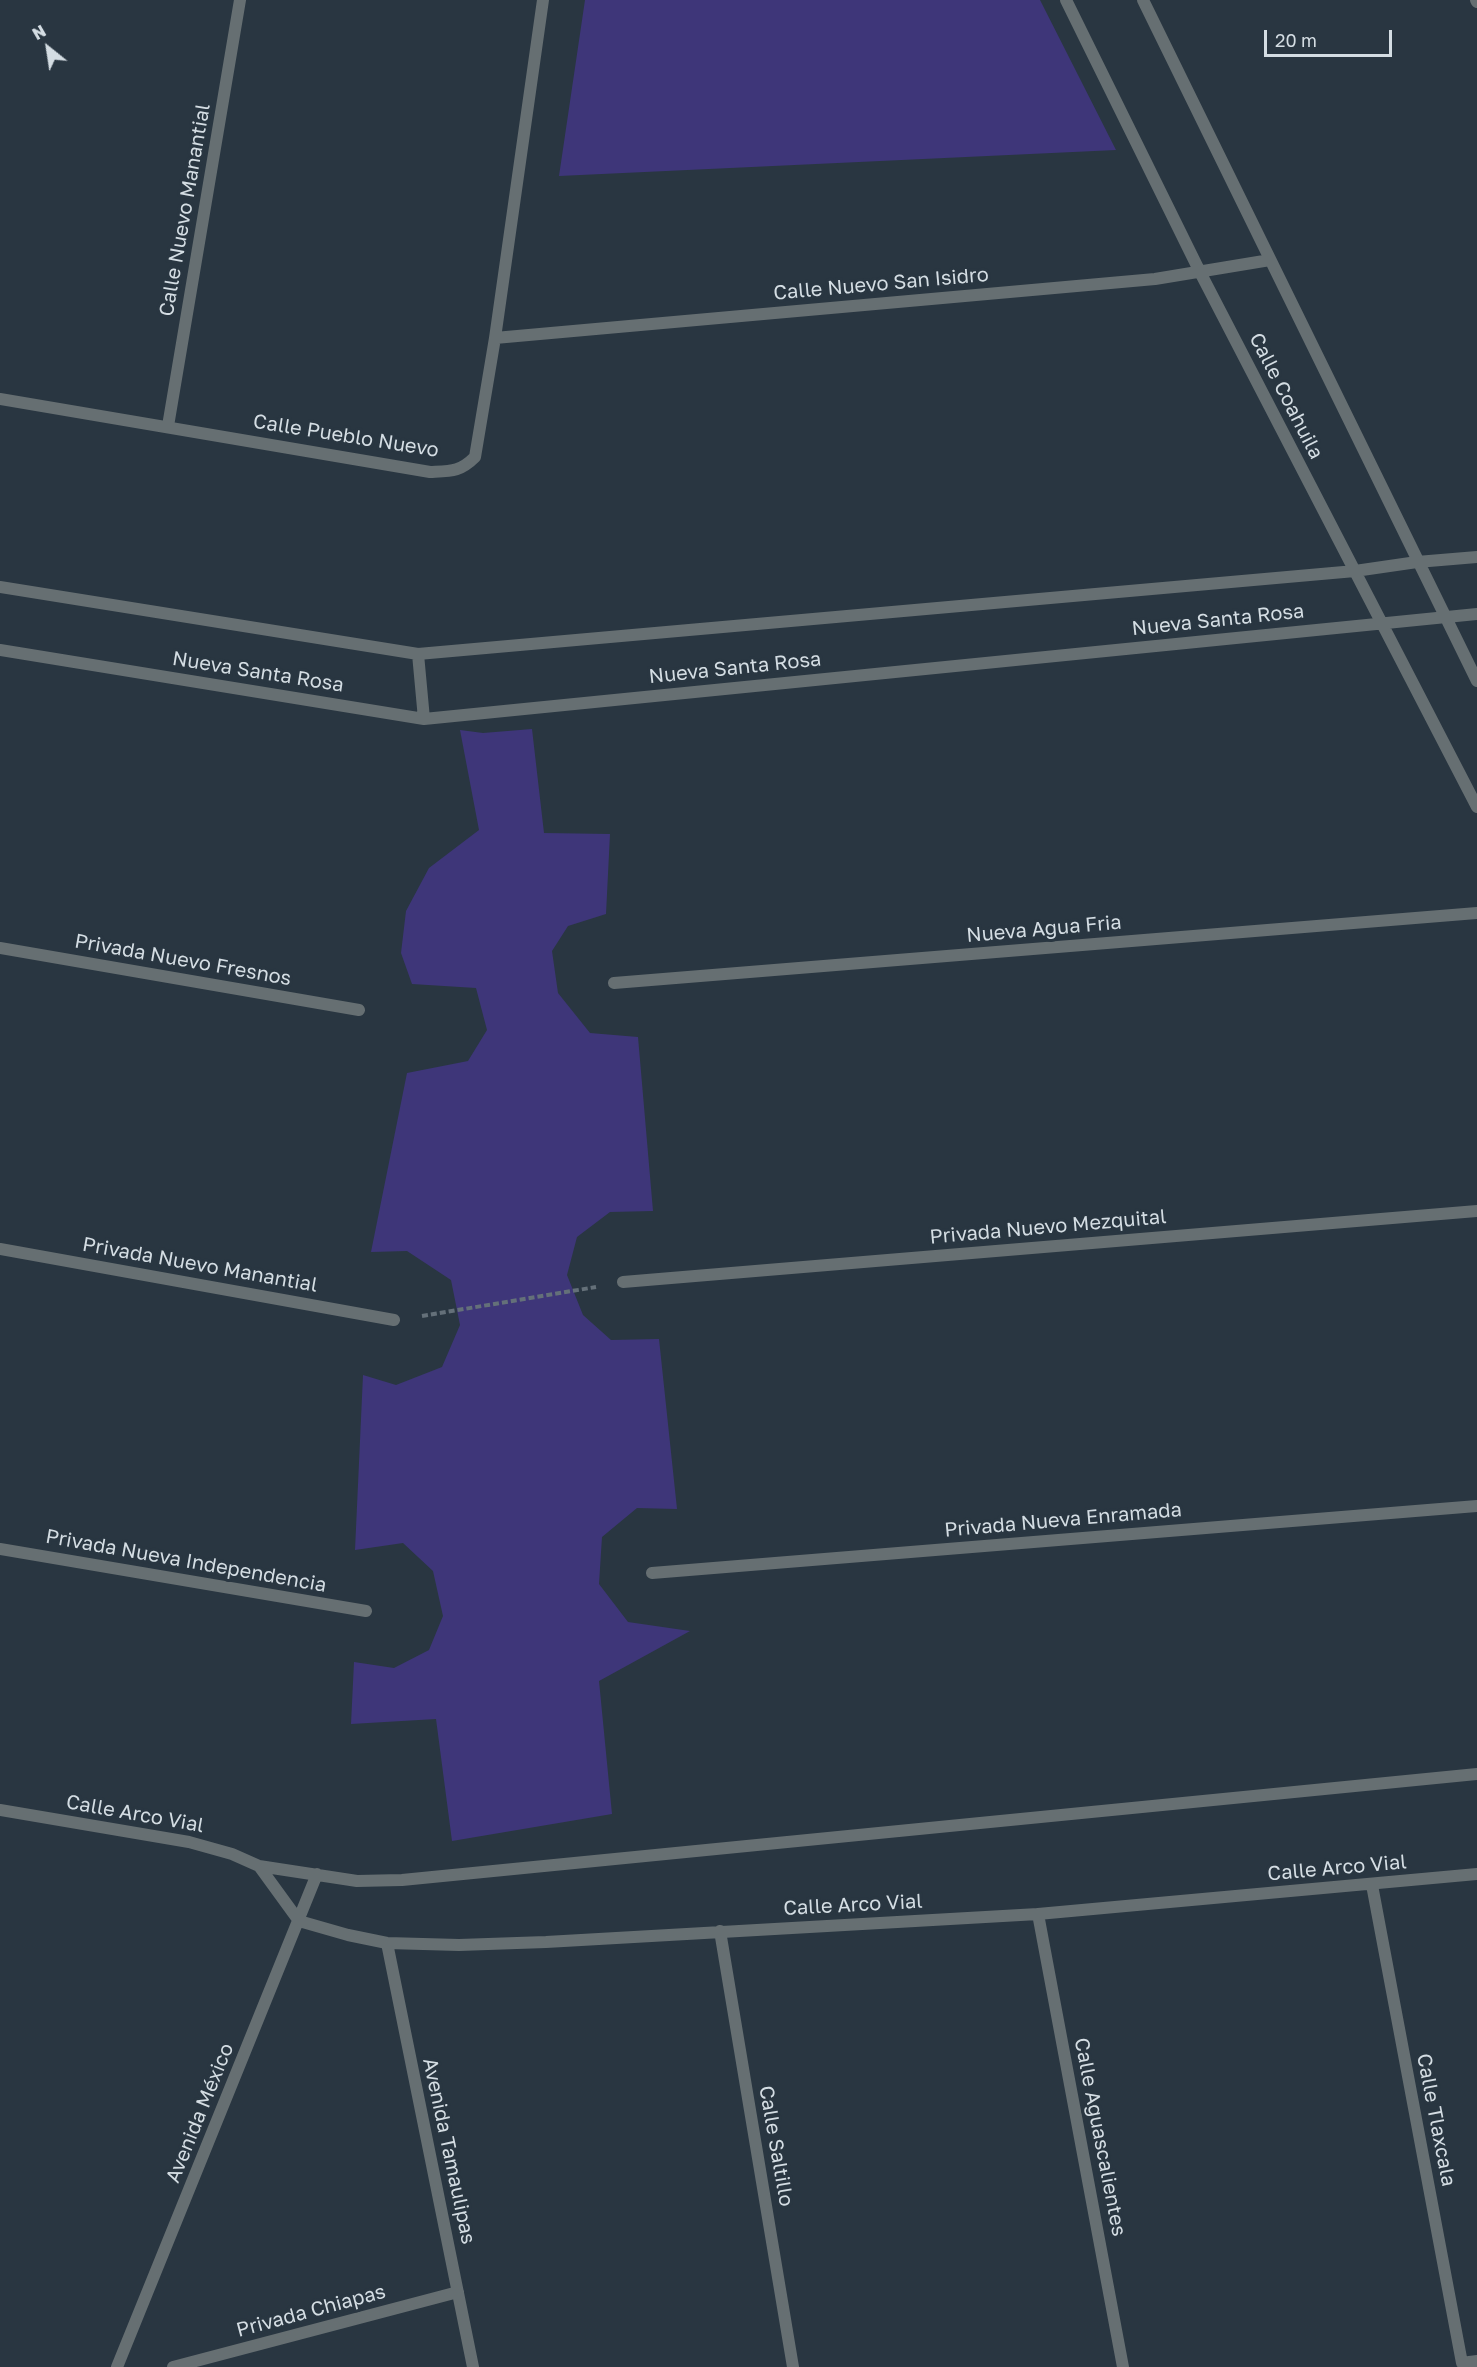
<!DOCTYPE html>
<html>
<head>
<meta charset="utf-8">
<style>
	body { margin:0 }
	#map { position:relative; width:1477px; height:2367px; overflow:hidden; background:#293641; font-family:"Golos Text",sans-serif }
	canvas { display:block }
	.north { position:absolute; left:18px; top:18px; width:60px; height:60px; -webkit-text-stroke:4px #293641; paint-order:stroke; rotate:330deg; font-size:16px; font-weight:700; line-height:24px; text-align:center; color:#d4dde3 }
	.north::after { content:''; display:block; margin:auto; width:21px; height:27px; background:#d4dde3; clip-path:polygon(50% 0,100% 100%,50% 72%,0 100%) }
	.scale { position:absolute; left:1264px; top:30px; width:128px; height:27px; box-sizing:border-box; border:3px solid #d4dde3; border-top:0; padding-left:8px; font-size:18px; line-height:21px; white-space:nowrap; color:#d4dde3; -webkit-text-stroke:4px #293641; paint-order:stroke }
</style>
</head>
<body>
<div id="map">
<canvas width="1477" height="2367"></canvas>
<div class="north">N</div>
<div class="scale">20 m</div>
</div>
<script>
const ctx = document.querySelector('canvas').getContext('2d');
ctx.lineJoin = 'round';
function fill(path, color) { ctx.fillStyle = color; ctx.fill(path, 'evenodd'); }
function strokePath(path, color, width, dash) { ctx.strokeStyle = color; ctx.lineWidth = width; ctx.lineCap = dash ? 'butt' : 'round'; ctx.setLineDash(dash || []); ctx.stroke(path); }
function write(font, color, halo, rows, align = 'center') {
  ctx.font = font + ' "Golos Text",sans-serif'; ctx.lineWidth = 6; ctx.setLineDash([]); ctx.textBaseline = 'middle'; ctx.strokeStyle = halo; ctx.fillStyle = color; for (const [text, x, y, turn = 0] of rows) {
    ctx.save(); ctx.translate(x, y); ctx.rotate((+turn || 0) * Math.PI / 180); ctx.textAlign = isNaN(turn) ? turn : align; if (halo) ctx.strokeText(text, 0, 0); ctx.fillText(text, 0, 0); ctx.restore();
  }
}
const green = new Path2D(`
	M585 0H1040L1116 150 559 176Z
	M532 729 544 833 610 834 606 914 568 926 552 951 558 993 590 1033 638 1037 653 1211 610 1212 577 1237 567 1275 583 1315 611 1340 659 1339 677 1509 637 1508 602 1537 599 1584 628 1622 690 1631 599 1681 612 1814 452 1841 436 1719 351 1724 354 1662 394 1668 429 1650 443 1616 433 1571 403 1543 355 1550 363 1375 396 1385 442 1367 460 1325 451 1280 407 1251 371 1252 407 1073 468 1061 487 1030 476 988 412 984 401 953 406 911 429 868 479 830 460 730 483 733Z`);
const path = new Path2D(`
	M422 1316 596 1287`);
const minor = new Path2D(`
	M1066 0 1200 272 1477 807
	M1143 0 1477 681
	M1476 0 1477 2
	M495 338 1155 279 1270 260
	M0 399 430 472C451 471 460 472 475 457L495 338 543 0
	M168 426 240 0
	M0 587 418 654 1355 571 1417 562 1477 557
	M0 650 424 719 1477 614
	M418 654 424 719
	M0 948 359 1010
	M614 983 1477 913
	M0 1249 394 1320
	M623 1282 1477 1211
	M0 1549 366 1611
	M652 1573 1477 1506
	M0 1810 189 1842 232 1854 259 1866 357 1881 402 1880 1477 1774
	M259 1866 299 1921 348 1935 387 1943 459 1945 546 1942 1038 1914 1477 1874
	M1372 1885 1462 2363 1477 2361
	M1038 1914 1123 2367
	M720 1931 793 2367
	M387 1943 473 2367
	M117 2367 317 1874
	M173 2367 458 2292`);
const streetNames = [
	["Calle Nuevo Manantial",185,210,-80],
	["Calle Nuevo San Isidro",881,284,-5],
	["Calle Coahuila",1286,396,63],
	["Calle Pueblo Nuevo",346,436,9],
	["Nueva Santa Rosa",1218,620,-6],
	["Nueva Santa Rosa",735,668,-6],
	["Nueva Santa Rosa",258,672,9],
	["Nueva Agua Fria",1044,929,-5],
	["Privada Nuevo Fresnos",183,960,10],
	["Privada Nuevo Mezquital",1048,1227,-5],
	["Privada Nuevo Manantial",200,1265,10],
	["Privada Nueva Enramada",1063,1520,-5],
	["Privada Nueva Independencia",186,1561,10],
	["Calle Arco Vial",135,1814,10],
	["Calle Arco Vial",1337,1868,-5],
	["Calle Arco Vial",853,1905,-3],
	["Avenida México",200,2113,-68],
	["Calle Tlaxcala",1436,2120,79],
	["Calle Aguascalientes",1100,2137,79],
	["Calle Saltillo",776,2146,80],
	["Avenida Tamaulipas",449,2151,78],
	["Privada Chiapas",311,2311,-15]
];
fill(green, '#3e3679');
strokePath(path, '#647079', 4, [6, 3]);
strokePath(minor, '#666f72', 12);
write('20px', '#d4dde3', '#293641', streetNames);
</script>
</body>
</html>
